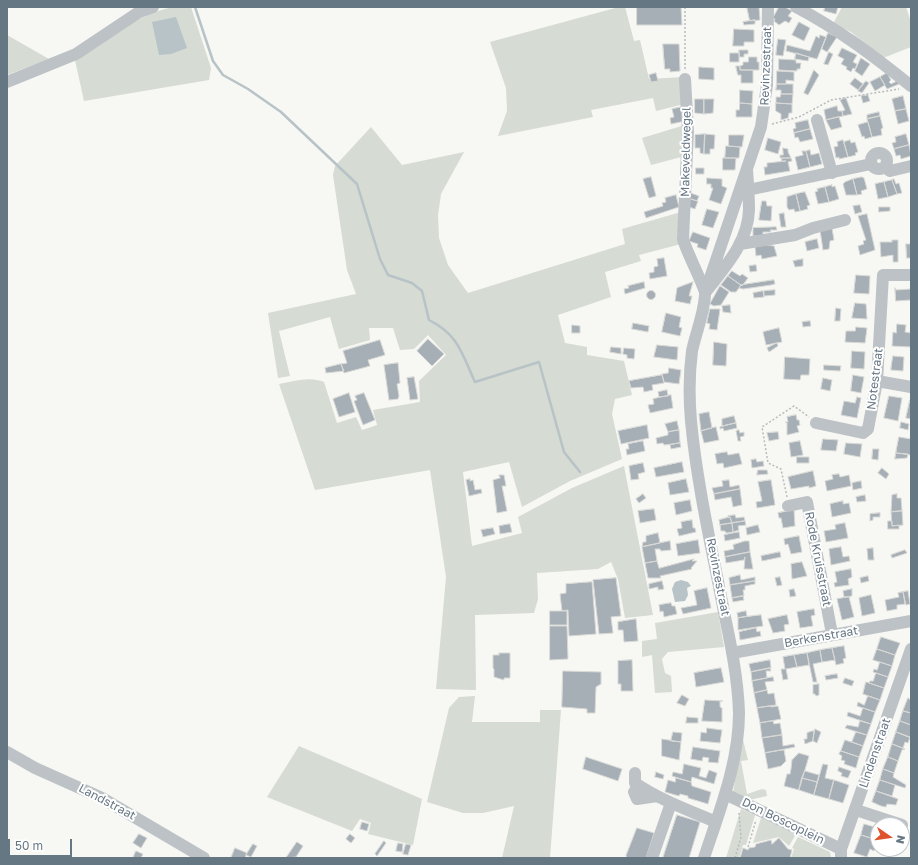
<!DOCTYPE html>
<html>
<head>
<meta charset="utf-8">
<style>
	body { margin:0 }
	#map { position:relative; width:918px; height:865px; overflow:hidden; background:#f7f7f3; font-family:"Golos Text",sans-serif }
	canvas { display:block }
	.frame { position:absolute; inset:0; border:8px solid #667784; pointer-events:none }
	.north { position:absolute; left:870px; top:817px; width:40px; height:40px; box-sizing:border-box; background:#fff; border:1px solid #c2c9ce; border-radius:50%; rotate:103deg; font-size:11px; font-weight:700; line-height:16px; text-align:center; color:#667784 }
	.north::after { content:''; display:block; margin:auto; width:14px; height:18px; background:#df522b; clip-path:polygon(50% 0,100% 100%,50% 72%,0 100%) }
	.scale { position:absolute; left:8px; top:839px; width:64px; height:18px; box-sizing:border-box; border:2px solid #667784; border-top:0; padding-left:5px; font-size:12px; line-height:14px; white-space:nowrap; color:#667784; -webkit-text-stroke:3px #fff; paint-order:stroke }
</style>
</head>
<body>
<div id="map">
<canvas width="918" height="865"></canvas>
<div class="frame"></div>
<div class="north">N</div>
<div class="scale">50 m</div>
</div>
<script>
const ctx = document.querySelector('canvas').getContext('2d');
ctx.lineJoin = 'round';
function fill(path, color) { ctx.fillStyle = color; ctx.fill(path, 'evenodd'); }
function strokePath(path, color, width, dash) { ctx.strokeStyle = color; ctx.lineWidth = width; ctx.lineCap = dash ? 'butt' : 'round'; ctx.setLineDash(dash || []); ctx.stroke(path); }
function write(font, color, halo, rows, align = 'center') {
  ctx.font = font + ' "Golos Text",sans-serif'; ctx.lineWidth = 4; ctx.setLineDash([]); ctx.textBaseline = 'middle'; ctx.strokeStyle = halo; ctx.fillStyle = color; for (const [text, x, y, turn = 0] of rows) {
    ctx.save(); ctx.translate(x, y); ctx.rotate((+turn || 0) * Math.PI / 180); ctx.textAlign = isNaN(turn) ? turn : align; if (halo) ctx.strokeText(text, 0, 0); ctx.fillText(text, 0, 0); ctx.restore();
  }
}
const green = new Path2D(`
	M173 7H191L211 68 209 80 84 101 75 60C106 39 135 15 173 7Z
	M619 7H625L634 41 640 40 649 79 683 77 684 104 656 111 653 98 591 110 593 117 498 136 507 111 506 88 490 42Z
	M842 7H906L911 22V47L883 58 851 32 833 24Z
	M7 35 49 59 7 75Z
	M685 125V156L651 165 642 138Z
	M371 127 402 165 464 152 441 194 438 215 439 238 448 265 468 293 625 244 622 229 681 212V244L639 255 641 261 605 272 611 297 558 315 565 343 587 347V355L624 361 632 395 615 399 612 414 622 459 570 481 522 507 509 462 463 472 472 546 522 533 518 517 572 488 624 466 653 615 625 618 618 579 611 562 598 569 537 573 538 599 534 613 475 615 476 690 436 689 446 577 430 470 315 490 279 384C294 381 310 376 324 382L337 423 356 417 362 430 377 425 373 410 420 402 419 381 446 355 428 335 414 349 400 350 393 328H369L370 340 339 349 330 317 279 331 290 376 278 378 268 313 356 294 347 270 333 175 335 166Z
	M718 612 724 647 668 652 662 659 665 673 671 676 672 692 655 693 652 655 642 657V641L657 639 655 623Z
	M475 696 472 722H540V710H561L550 858H502L514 806 483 813H463L427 802 449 708 459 697Z
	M742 736 748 760 741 761 747 794 762 789 766 790 767 796 749 800 733 793Z
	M299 746 422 799 413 845 368 834 371 823 360 819 352 831 267 797Z
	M741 809 755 815 746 845H743L739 858H726Z
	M761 818 813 842 796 834 789 846 779 837 753 843Z
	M798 837 830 852 831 858H791L794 849 792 848Z`);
const water = new Path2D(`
	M176 17 187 48 171 54 159 55 152 22Z
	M681 580 688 582 691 586 687 588 688 595 685 601 675 602 672 589 675 582Z`);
const stream = new Path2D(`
	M195 7 213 61 223 75 248 89 281 112 357 184 380 259 388 275 412 283 422 291 429 320C459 335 462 354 475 382L539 362 564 452 580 472`);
const building = new Path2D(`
	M637 7H681L682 25H637Z
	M747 7H759L760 20 750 21Z
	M779 7H785L792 11 788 16 792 18 789 23 785 21 779 25 774 21 775 19 773 18Z
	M825 7H838L836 14 824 11Z
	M755 20V24L744 25 743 22Z
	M799 22 810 28 804 41 792 35Z
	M734 29 754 30V42H744V46H733Z
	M828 33 837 37 827 52 822 49Z
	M820 35 826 37 817 59 786 51 787 45 810 51 816 36 819 38Z
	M778 39 786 40 783 56 776 55Z
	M663 44H679L680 71 670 72V69H665Z
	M842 48 857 55 853 62 857 64 855 69 853 68 851 72 846 69 847 67 841 64 844 59 838 56Z
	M739 50H748V54H744V57H740Z
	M829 52 833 54 828 65 824 64Z
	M730 53H739V62H730Z
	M796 53 809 57 808 61 795 59Z
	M749 57H757V62H759V70H740V66L743 65V62H748Z
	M861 58 870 64 862 76 855 71Z
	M779 59 796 60V63H801L800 69H797V71L779 70Z
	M736 66H740V70H753V83H741V75H738Z
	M699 67 714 68V80L699 79Z
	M814 70 819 75 808 95 804 93Z
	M777 71 794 72V81L786 80V84H777Z
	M656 73 658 81 651 82 649 75Z
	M887 73 891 80 889 82 891 84 897 81 899 84 887 89 880 77Z
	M880 77 885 85 875 91 870 82Z
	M855 78 863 84 858 90 850 84Z
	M866 81 869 83 862 93 858 91Z
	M777 84H793V94H781V90H776Z
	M740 90 753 91 752 104 740 103Z
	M781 94H793L792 104 776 103V97H780Z
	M868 95 870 101 863 103 861 96Z
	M903 96 906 109 895 111 892 99Z
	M846 98 852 114 843 116 842 111 845 110 840 100Z
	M695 99H704V114L695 113Z
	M704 99H714L713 113 704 114Z
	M740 103 752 104V117H736V110H739Z
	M776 103 792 104V113H789L788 118 781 120V114L776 111Z
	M837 106 838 111H842L843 116 826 120 824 110Z
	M682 107 685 121 671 124 670 118 674 117 672 109Z
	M906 109 909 121 898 124 895 111Z
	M879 112 880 116 867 119V115Z
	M880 116 883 128 881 129 882 135 872 137 867 119Z
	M839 117 842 127 831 130 826 120Z
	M808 120 810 129 794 133 793 129 796 128 795 123Z
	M868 122 872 137 865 139 864 136 862 137 858 125Z
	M810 129 813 139 800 142 798 137 795 138 794 133Z
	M705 134 704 154 700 153V148H695V135Z
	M705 134 715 135 714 149H710V154H704Z
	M906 134 909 145 894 149 892 143 896 142 895 137Z
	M729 135H744L742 147 729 146Z
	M768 138 781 142 778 154 765 150Z
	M843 140 848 157 839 159V157L836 158 834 147 838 146 837 142Z
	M850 140 851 143 855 142 858 152 855 153 856 155 848 157 844 142Z
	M909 145 911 156 901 159 900 155 896 156 894 149Z
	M726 146 740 147 739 158H725Z
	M783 148 788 149V152L791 158H780V155H783Z
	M810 150 811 155 819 153 822 164 810 167 806 151Z
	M802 151H806L810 167 798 170 795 157 803 155Z
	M723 158H736L735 170H723Z
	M782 158H791L792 161 788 162 790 171 765 175 764 167H767V163L786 161H782Z
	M696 168H704V174H696Z
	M651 177 656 196 649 198 643 179Z
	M862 177 864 178 867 189 861 191 862 194 857 195 853 179Z
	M707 178 722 179V186L727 188 721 204 709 200 713 188H711V184H707Z
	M853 179 857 195H846L843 184 845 182Z
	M894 179 896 184 899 183 902 193 897 194 892 180Z
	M892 180 897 194 888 197 884 182Z
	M884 182 888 197 878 199 875 184Z
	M832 185V187L835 186 839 199 829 202 825 187Z
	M825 187 829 202 818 204 815 192 818 191 817 189Z
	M688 192 699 196 697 201 688 198Z
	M805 192 810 205 807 206 808 209 800 211 796 194Z
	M796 194 800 211 795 212 794 209 789 210 787 207V197Z
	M676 195 679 207 646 218 644 212 663 206 662 203 666 202 665 198Z
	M690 199 698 201 695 209 689 207Z
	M762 201H766L767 206H772L771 221 759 220Z
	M860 205 862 212 855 214 853 206Z
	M879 207H890V211L879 212Z
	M707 209 719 212 713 228 702 225Z
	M784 213 786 227H781L779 214Z
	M867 214 875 250 860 255 858 246 864 244 863 241 866 240 858 216Z
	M776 227 777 230H770L771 232H763V236H753V228Z
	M832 228 834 240 830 241 829 249 823 250 820 230Z
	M693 232 710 238 706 250 697 247 698 244 689 241Z
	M817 239 819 248 807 251 805 242Z
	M892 240H898V262H893V255L881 257 880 242H892Z
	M906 244H911V258H907Z
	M768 245 774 246 777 256 762 259 761 255 756 256 755 247Z
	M664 258 667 276 650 279 649 273 654 272V267L658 266 657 259Z
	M803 259V266L795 267 793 261Z
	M756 265 757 271 750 272 749 266Z
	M732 271 740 276 742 274 748 278 742 286 728 276Z
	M856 275 870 276 869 294 854 293Z
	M728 276 741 285 736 292H731L721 285Z
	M774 280 775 284 771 285 743 289 739 288 741 285Z
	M644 282 645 288 625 294 624 289 629 288 628 286Z
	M693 282 689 296H692L690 304 675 301 677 288Z
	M720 286 729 292 721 305 714 306 710 304Z
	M895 288 896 290 911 289V300L896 301Z
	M775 290V295L764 296V291Z
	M646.5 295a4.5 4.5 0 1 1 9 0a4.5 4.5 0 1 1-9 0Z
	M763 291 764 297 754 298 753 293Z
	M855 303 866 304 867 319 852 318Z
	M730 305 731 313 723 312 722 306Z
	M836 308 841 309 840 321H835Z
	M710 309H720L717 330 709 329 710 324 707 323Z
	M666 313 681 317 679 327 682 328 680 336 662 332Z
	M810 321 811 326 803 327 802 322Z
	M633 323 649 326 648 332 632 329Z
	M897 324 906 325 905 332 911 333V347L892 346 893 332 896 333Z
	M572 325 580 326V333H572Z
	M856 327 867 328 865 343 845 342 846 331H855Z
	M779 328 782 342 766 345 763 332Z
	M428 339 444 354 432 366 417 351Z
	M380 340 385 355 368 360 370 366 344 373 341 364 347 363 343 351Z
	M714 342 727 344 726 366 713 365Z
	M777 343 778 346 769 352 767 348Z
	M657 345 678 347 677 360 654 357Z
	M611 347 621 348V354L610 352Z
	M624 348 635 349 634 359 627 358V355L623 354Z
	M852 351 865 352 864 369 851 368Z
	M893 356 904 357 903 371 891 370Z
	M785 357 810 359 809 375H801L800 380 784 379Z
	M398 363 400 383 397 384 399 396 398 399 389 400 384 365Z
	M341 364 344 371 326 373 325 368Z
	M824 365 841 366 840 371 824 370Z
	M669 368 681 370 679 384 664 382 662 374 668 373Z
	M662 375 664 383 652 385 653 390 644 392 643 387 631 388 629 381Z
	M853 375 864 377 861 393 851 391Z
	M414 377 418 399 410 400 407 378Z
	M823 378 832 380 830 391 821 389Z
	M667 390 668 396 659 397 658 392Z
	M349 393 355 412 339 417 333 399Z
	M364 393 375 420 363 425 354 401 357 400 355 396Z
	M671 395 673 408 650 413 648 405 654 404 653 399Z
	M889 396 902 398 898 421 884 418Z
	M857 397 861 398 857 418 841 415 844 401 855 403Z
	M910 400H911V419L906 418Z
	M709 412 712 428 701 431 699 414Z
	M796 415 797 420H799L800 425 797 426 799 432 787 435V423L785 422H788L787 417Z
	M734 416 736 423 722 426V419Z
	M677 421 679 430 668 432 665 424Z
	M901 422 909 424 908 430 900 428Z
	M736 423 737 428 724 431 723 428 720 429V427Z
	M647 425 649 438 621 444 618 431Z
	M716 427 719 440 704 443 701 431Z
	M679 430 680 443 664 445 663 443 657 444 656 438 668 435V432Z
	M739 430 740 433 744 432V436L740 437 741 441H738L736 431Z
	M778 432 779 439 769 441 767 433Z
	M899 437 911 439V455L896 453Z
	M823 439 838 440 836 451 821 450Z
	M643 441 645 451 627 455 626 449H629L628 444Z
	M800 441 803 455 791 457 789 443Z
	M680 443 681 447 671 449 670 445Z
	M846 443 862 444 860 457 844 454Z
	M873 449H879L878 460 872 459Z
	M727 452 728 455 739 453 742 464 724 468 723 463 717 464 715 454Z
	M896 453 908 454 907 458 895 459Z
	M797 457H809V463H797Z
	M756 459 757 462 763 461 764 466 752 468 751 460Z
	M682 462 684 472 656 477 654 468Z
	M643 463 645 472 638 474 639 479 631 480 629 466Z
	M882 468 889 474 886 479 878 473Z
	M758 470H767L768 474 757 475Z
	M813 471 816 486 809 488V486L791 489 788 477Z
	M839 474 840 477 849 475 851 486 827 491 825 481 833 479 832 475Z
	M499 475H504L506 486H502L507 511 497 513 493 480 500 478Z
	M470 479V481L473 480 475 490 481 489 482 493 469 496 466 480Z
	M686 479 689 492 670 495 668 483Z
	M729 480 730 487 739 485 740 489 714 494 712 488 723 486 722 481Z
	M771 480 775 505 757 508 756 502 762 501 758 482Z
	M861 481 862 488 853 490 852 483Z
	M740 489 742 505 733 507 731 497 715 500 714 494Z
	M643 494 646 498 639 503 636 499Z
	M897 494V498H901L902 511 891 512 892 495Z
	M865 495 866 501 857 502 856 497Z
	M690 500 692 511 676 515 674 503Z
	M843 501V504L849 503 851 513 832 517 830 504Z
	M654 509 656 520 640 523 638 511Z
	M794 510 795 526 783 528 781 518H779L778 513Z
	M902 511 903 525 892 526 891 512Z
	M880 513V517H873V520L870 521V514Z
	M735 515 736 518 744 517 745 521 732 523 730 517 728 518V516Z
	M730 517 732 523 720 525 719 520Z
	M692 520 693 528H695L696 532 679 536 677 529 682 528 681 522Z
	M745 521 746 525 738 526 739 530 733 532 732 523Z
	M888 521H892V526L899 525V529H888Z
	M732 523 733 532 726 533 725 531H721L720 525Z
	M845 523 848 538 826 542 824 531 836 529 835 525Z
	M510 524 512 532 500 534 499 526Z
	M758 525 760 532 747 535 746 528Z
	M493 528 495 534 483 537 481 530Z
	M739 532 740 538 725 541 724 535Z
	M658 533 660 543 642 547 643 542H646V536Z
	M799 536 802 552 791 554 788 544 785 545 784 539Z
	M698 540 700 553 678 556 676 544Z
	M670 541 671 550 661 551 660 549H655L657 561 645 563 642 547Z
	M745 541H749L750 552 725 557 724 551 734 549 733 545Z
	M841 547 843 557 849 556 850 561 831 565 829 549Z
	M873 548 874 560H868L867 549Z
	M905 550 907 553 892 558 891 555Z
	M750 552 753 569H744L745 557 744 560 726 563 725 557Z
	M780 552 781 557 762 561 761 556Z
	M694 559 692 561H697L691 568 692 569 660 576 661 578H648L645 563 657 561 659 568Z
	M802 562 807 576 792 579 791 564Z
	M851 569 852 577 848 579 849 585 835 587 834 583 837 582 835 572Z
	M740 575 741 580 755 577V581L730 585 729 578Z
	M868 576 869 581 861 583 860 578Z
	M780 577 782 585 777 586 775 578Z
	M616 578 621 616 611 617 613 633 599 634 593 580Z
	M662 581 664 589 658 590V587L649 589V584Z
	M755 581V584L745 586V590H743L744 596 732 598 730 585Z
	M592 582 596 634 569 636 568 610 562 611 560 594 566 593V584Z
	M707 588 711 608 683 614 681 608 697 605 694 591Z
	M794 589 796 596 790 597 789 590Z
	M852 589V596L844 597 843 591Z
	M908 591 910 604 906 605 903 592Z
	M903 592 905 604 897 605V609L887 611 885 600 899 597 898 593Z
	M871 595 875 613 862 616 859 598Z
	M743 596 744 600 733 602 732 598Z
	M849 597 854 617 842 620 837 599Z
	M671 603 672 606H675L677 614 664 617 663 611 660 612 659 605Z
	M814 609 815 615 811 616 813 626 800 628 797 612Z
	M550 611H567V625H550Z
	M746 611 747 616 738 618 737 613Z
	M761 615 763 626 738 630V618Z
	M787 615 789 624 784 625 785 631 773 633 768 619Z
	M636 619 638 641 624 642 623 630H618V622Z
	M550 626H567L568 659 550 660Z
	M756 628 757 632 760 631 761 636 740 640 739 632Z
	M881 637 900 643 895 655 877 649Z
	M844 646 846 658 843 659 844 663 836 665 832 648Z
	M832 648 835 660 822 662 820 650Z
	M877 649 895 655 892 666 873 660Z
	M820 650 822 662 813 664 817 682H813L807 653Z
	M499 653H510V678H504V680L494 677V669L493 668V655H499Z
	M807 653 809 665 797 667 794 655Z
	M794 655 797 667 786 669 788 679 783 680 781 669H785L783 657Z
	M632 660 633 691H621V684H618V661Z
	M770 660 771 668 751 672 749 664Z
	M880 662 892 666 888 677 873 672 874 669 877 670Z
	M721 668 724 682 696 687 694 673Z
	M770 668 771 671H766L767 678 752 681 751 672Z
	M563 671 601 672V684L596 687 595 713H587V709L562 707Z
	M876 673 888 677 884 688 869 683 870 681H873Z
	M837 674 838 678 826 680 825 676Z
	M773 677 774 681 765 682 767 690 754 693 752 681Z
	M845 678 854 681 852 686 843 683Z
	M866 682 884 688 880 700 863 694Z
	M819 684V695L816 696 815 694H813V685Z
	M767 690 768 694 774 693 776 705 757 708 754 693Z
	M682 695 689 699 685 706 677 703Z
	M868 696 880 700 875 712 857 706 858 702 864 705Z
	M908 698 911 700V713L903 711Z
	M705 700 723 701H720V707L722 708V722L702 721Z
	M771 706V707L778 706 781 719 760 723 757 708Z
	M863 708 875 712 871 724 847 716 848 712 860 716Z
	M903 711 911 713V725L900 721Z
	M687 717 698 718V723H686Z
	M773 721 774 724 780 723 782 735 762 738 760 723Z
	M860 721 871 724 867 735 845 728 847 725 858 727Z
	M900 721 911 725V738L896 732Z
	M707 728 722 730 720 743 700 741 701 732 706 733Z
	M815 729 821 732 817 743 813 741Z
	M812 731H814L813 741 805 744 804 739H807V733Z
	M673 732 682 733 681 742 671 741Z
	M856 732 867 735 863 746 852 742Z
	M896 732 910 737 908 743 905 742 903 748 892 744Z
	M782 735 783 746 794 744 795 747 765 753 762 738Z
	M662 739 681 742 679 760 662 756Z
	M845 740 863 746 859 757 841 751Z
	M892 744 905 749 902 750 898 761 888 757Z
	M693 747 720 751 718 763 708 762 709 758 703 757 702 761 691 759Z
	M784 750 786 761 781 766 768 769 765 753Z
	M841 751 859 757 856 768 844 764 845 761 841 760 842 756 839 754Z
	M799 753 809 756 799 790 784 786 787 774H790L791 769 792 760Z
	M586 757 622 769 618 781 583 769Z
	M888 757 898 761 894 773 883 769Z
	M684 764 701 768 699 776 706 778 709 770 717 773 714 784 692 777 691 782 672 776 673 772 682 774Z
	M823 764 828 765 825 778 834 780 829 799 814 795Z
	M839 767 851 771 848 778 841 776 842 773 838 771Z
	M883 769 894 773 893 777 906 785 905 788 880 780Z
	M805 771 819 775 817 782 802 778Z
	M656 772 664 775 663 779 655 777Z
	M676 778 691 782 692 786 711 792 708 804 688 798V796L680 794 679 796 665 792 668 780 675 782Z
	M802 778 817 782 814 795 799 790Z
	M834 780 849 785 843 803 829 799Z
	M880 780 895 785 892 796 876 791Z
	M876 791 898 799 896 805 887 804 886 807 881 806 872 802Z
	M677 815 700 822 689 858H663Z
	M362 822 369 824 367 831 360 829Z
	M864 824 878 828 877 840 861 835Z
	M637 828 654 833 646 858H627L626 856Z
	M139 834 147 838 141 848 133 843Z
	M350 834 355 838 351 843 346 839Z
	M861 835 877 840 874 851 870 849 867 857 854 853Z
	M779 838 788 849 792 850 790 858H740L743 848 748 850 749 848 755 847 756 844 771 840 772 844Z
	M384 841 386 843 377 856 375 854Z
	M297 842 303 846 296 857 286 858Z
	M398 843 403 844 402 852 396 851Z
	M253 844 257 846 251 857 246 855Z
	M406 844 411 845 408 855 403 854Z
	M235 848 247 853 245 858H231Z
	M136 851 143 854 141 858H133Z`);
const path = new Path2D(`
	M685 7V69
	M772 124 799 117 831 100 899 89
	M787 497 781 469 768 463 762 427 794 406 809 417
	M748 847 756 820
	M735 858 741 837 739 813`);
const minor = new Path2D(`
	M796 7C838 29 874 56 911 86
	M685 79 688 131 683 239C686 251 706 289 705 295 704 314 696 332 692 351 689 374 689 398 691 421 697 485 712 549 724 612 731 645 738 679 739 713 739 763 719 812 704 858
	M7 82 76 54 139 12 153 7
	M817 120 832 173
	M871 161a8 8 0 1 1 16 0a8 8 0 1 1-16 0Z
	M885 167 890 171 911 166
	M747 170C748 183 749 197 749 210 748 243 724 268 705 293L761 127 767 85 768 7
	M748 190 871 164
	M740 244 795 235 813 228 845 220
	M877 381 911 387
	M816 423 863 433 868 429 877 381 883 275H911
	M788 506 807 502 832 634
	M732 653 911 621
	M7 752 35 768 102 798 204 858
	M635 773V783C660 800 688 810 716 822
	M638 786 634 792 637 799 657 796
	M725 794 841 849
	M856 810 902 825
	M652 858 671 803
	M841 858V849L911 649`);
const streetNames = [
	["Revinzestraat",766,66,-88],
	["Makeveldwegel",686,152,-89],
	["Notestraat",875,379,-83],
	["Rode Kruisstraat",818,559,79],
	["Revinzestraat",718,577,79],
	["Berkenstraat",821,637,-10],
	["Lindenstraat",875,753,-71],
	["Landstraat",107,802,28],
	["Don Boscoplein",783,821,26]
];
fill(green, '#d6dbd3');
fill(water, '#b7c3c7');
strokePath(stream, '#b7c3c7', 2.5);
fill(building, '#a6afb5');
strokePath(building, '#d8d8d6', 1);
strokePath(path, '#b8bbbe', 1.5, [2, 2]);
strokePath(minor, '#bdc2c6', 12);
write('12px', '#667784', '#fff', streetNames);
</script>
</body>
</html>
